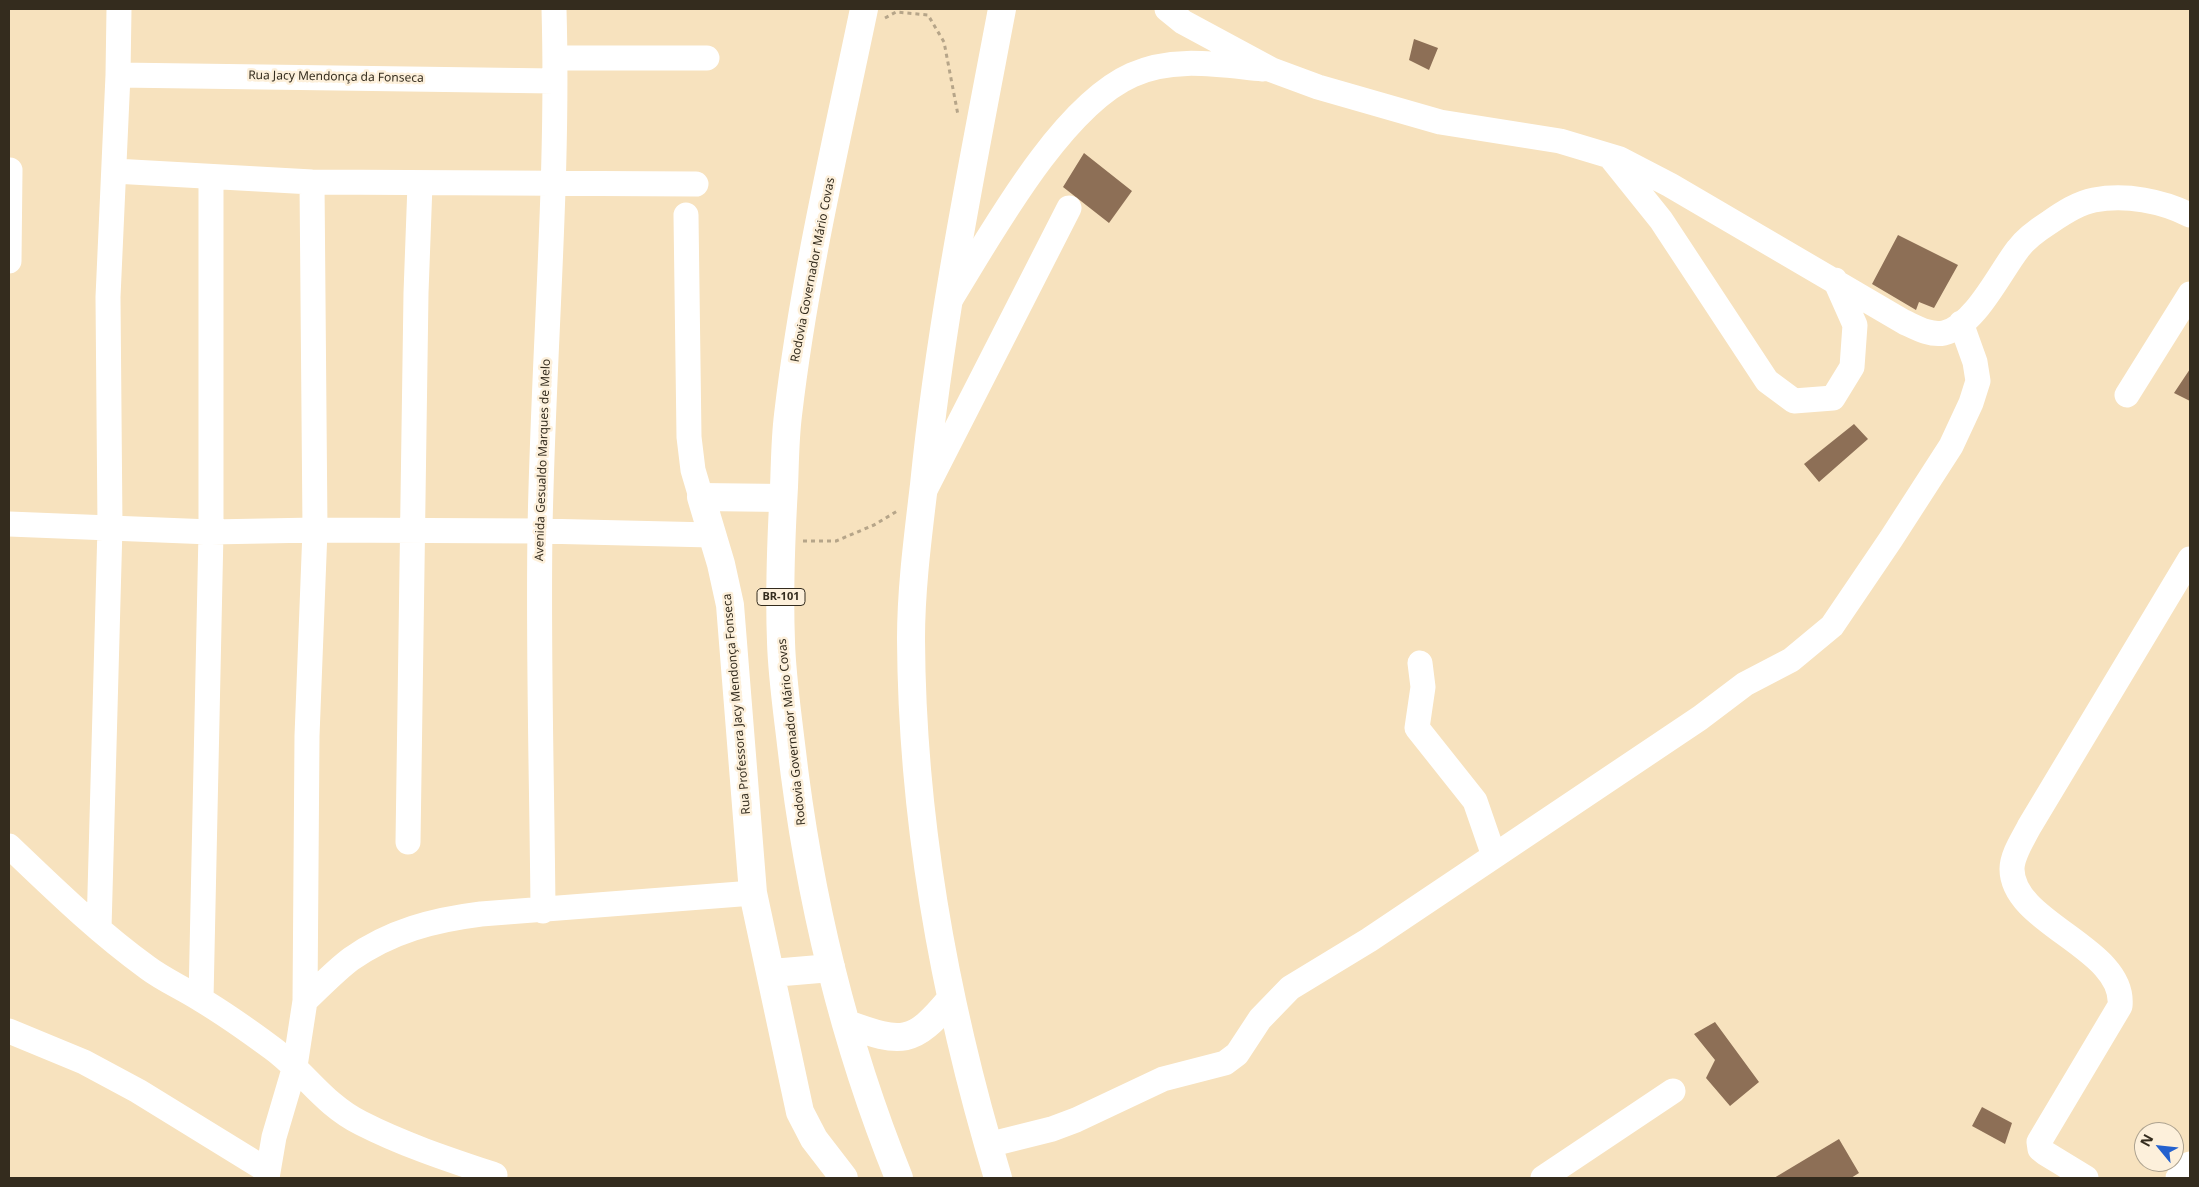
<!DOCTYPE html>
<html>
<head>
<meta charset="utf-8">
<style>
	body { margin:0 }
	#map { position:relative; width:2199px; height:1187px; overflow:hidden; background:#f7e2be; font-family:"Noto Sans",sans-serif }
	canvas { display:block }
	.frame { position:absolute; inset:0; border:10px solid #342c1e; pointer-events:none }
	.north { position:absolute; left:2134px; top:1122px; width:50px; height:50px; box-sizing:border-box; background:#fdf0db; border:1px solid #ada28f; border-radius:50%; rotate:298deg; font-size:14px; font-weight:700; line-height:20px; text-align:center; color:#342c1e }
	.north::after { content:''; display:block; margin:auto; width:18px; height:22px; background:#2461ce; clip-path:polygon(50% 0,100% 100%,50% 72%,0 100%) }
</style>
</head>
<body>
<div id="map">
<canvas width="2199" height="1187"></canvas>
<div class="frame"></div>
<div class="north">N</div>
</div>
<script>
const ctx = document.querySelector('canvas').getContext('2d');
ctx.lineJoin = 'round';
function fill(path, color) { ctx.fillStyle = color; ctx.fill(path, 'evenodd'); }
function strokePath(path, color, width, dash) { ctx.strokeStyle = color; ctx.lineWidth = width; ctx.lineCap = dash ? 'butt' : 'round'; ctx.setLineDash(dash || []); ctx.stroke(path); }
function write(font, color, halo, rows, align = 'center') {
  ctx.font = font + ' "Noto Sans",sans-serif'; ctx.lineWidth = 5; ctx.setLineDash([]); ctx.textBaseline = 'middle'; ctx.strokeStyle = halo; ctx.fillStyle = color; for (const [text, x, y, turn = 0] of rows) {
    ctx.save(); ctx.translate(x, y); ctx.rotate((+turn || 0) * Math.PI / 180); ctx.textAlign = isNaN(turn) ? turn : align; if (halo) ctx.strokeText(text, 0, 0); ctx.fillText(text, 0, 0); ctx.restore();
  }
}
const building = new Path2D(`
	M1414 39 1438 48 1429 70 1409 60Z
	M1084 153 1132 191 1109 223 1063 187Z
	M1898 235 1958 265 1934 308 1919 302 1916 310 1872 284Z
	M2190 369V401L2174 393Z
	M1854 424 1868 439 1819 482 1804 464Z
	M1715 1022 1759 1082 1730 1106 1706 1078 1715 1060 1694 1034Z
	M1982 1107 2012 1123 2005 1144 1972 1126Z
	M1839 1139 1859 1173 1851 1178H1774Z`);
const path = new Path2D(`
	M885 18 896 12 928 15 944 42 958 115
	M803 541H836L874 525 899 510`);
const minor = new Path2D(`
	M1167 9 1183 22 1272 70 1318 87 1440 122 1560 141 1620 159 1670 185 1904 322C1915 327 1930 336 1944 333 1975 326 2000 272 2018 249 2026 238 2039 229 2050 222 2063 213 2078 203 2094 200 2126 194 2162 201 2190 215
	M555 58H707
	M118 75 554 81
	M1612 159 1661 220 1767 381 1794 401 1833 398 1852 367 1855 325 1835 280
	M114 171 312 182 696 184
	M686 215 689 437 693 470 701 497
	M9 261 10 170
	M949 302C990 236 1060 107 1132 75 1173 56 1220 65 1263 69
	M2127 395 2190 294
	M925 490 1069 208
	M9 524 211 532 315 530 540 531 712 535
	M1420 663 1423 687 1417 728 1475 801 1494 856
	M408 842 416 293 420 184
	M9 846C53 888 98 932 148 968 164 980 183 988 200 999 225 1014 249 1031 272 1048 305 1072 323 1104 361 1123 404 1145 450 1160 495 1175
	M543 911C542 784 538 657 540 530 543 356 559 182 554 9
	M99 929 110 527 108 297 118 75 119 9
	M201 999 211 532V177
	M305 1001C320 987 335 971 351 959 391 931 433 920 481 914L753 893
	M9 1031 84 1062 138 1091 268 1171
	M988 1145 1052 1129 1076 1120 1163 1079 1225 1063 1237 1054 1260 1019 1290 988 1369 940 1700 718 1745 684 1791 660 1832 626 1891 539 1951 446 1971 403 1978 381 1975 362 1961 323
	M267 1178 274 1137 295 1066 305 1001 307 736 315 530 312 182
	M1543 1178 1673 1091
	M2086 1178 2045 1153 2040 1149 2039 1142 2120 1006C2126 948 2012 924 2012 869 2012 855 2023 839 2029 827L2190 559
	M2178 1178 2190 1164`);
const major = new Path2D(`
	M783 498 701 497 721 564 730 605 753 893 800 1112 814 1139 844 1178
	M772 973 831 968`);
const highway = new Path2D(`
	M864 9C836 143 804 278 788 415 785 439 785 463 784 487 781 539 779 590 781 642 782 676 787 710 791 744 808 892 843 1040 899 1178
	M847 1024C902 1044 913 1045 951 999
	M998 1178C945 1003 912 823 911 639 911 588 918 536 924 485 940 325 972 167 1002 9`);
const shields = [
	[781,597,48]
];
const shieldNames = [
	["BR-101",781,597]
];
const streetNames = [
	["Rua Jacy Mendonça da Fonseca",336,77,1],
	["Rodovia Governador Mário Covas",813,270,-79],
	["Avenida Gesualdo Marques de Melo",543,460,-88],
	["Rua Professora Jacy Mendonça Fonseca",737,704,-95],
	["Rodovia Governador Mário Covas",792,732,-96]
];
fill(building, '#8d6f56');
strokePath(path, '#b6a589', 3, [4, 4]);
strokePath(minor, '#fff', 25);
strokePath(major, '#fff', 28);
strokePath(highway, '#fff', 28);
for (const [x, y, w] of shields) { const box = new Path2D(); box.roundRect(x - w / 2, y - 8.5, w, 17, 4); ctx.fillStyle = '#fdf0db'; ctx.fill(box); strokePath(box, '#342c1e', 1); }
write('bold 11px', '#342c1e', null, shieldNames);
write('12px', '#342c1e', '#fdf0db', streetNames);
</script>
</body>
</html>
